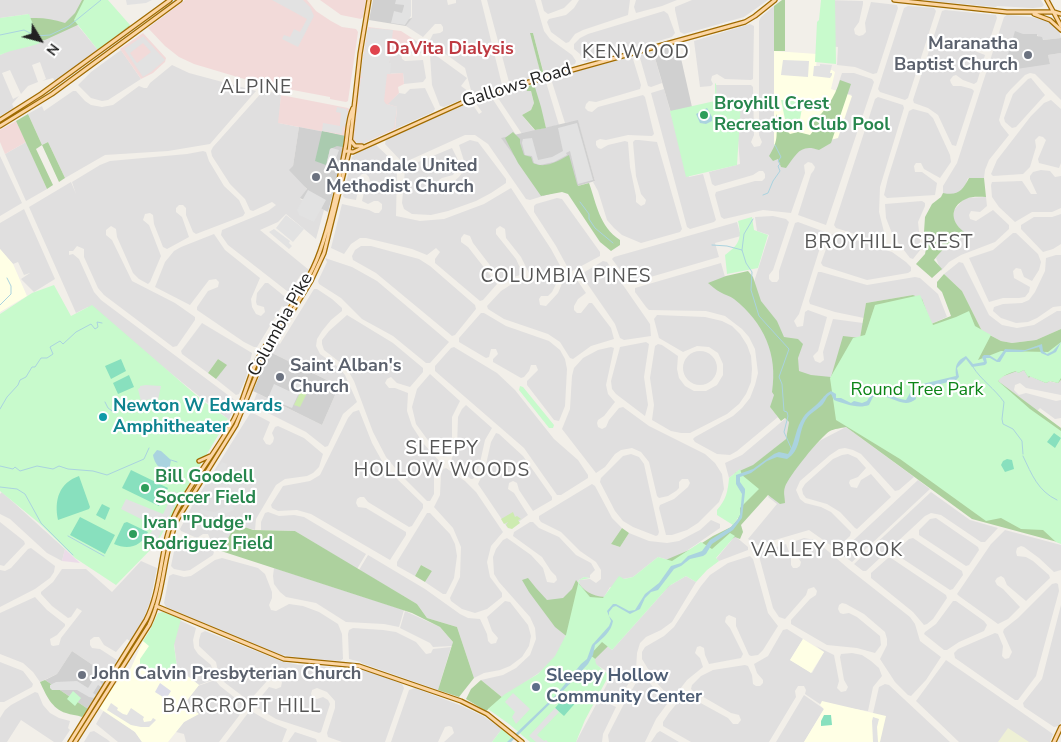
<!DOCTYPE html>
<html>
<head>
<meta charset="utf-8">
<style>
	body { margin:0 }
	#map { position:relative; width:1061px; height:742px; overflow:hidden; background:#f2efe9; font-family:"Nunito Sans",sans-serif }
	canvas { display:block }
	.north { position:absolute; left:15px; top:15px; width:50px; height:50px; -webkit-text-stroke:4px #fff; paint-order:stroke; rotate:127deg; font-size:14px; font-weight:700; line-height:20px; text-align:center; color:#222 }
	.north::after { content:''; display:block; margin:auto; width:18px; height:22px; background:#222; clip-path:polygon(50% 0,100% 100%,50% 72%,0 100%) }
</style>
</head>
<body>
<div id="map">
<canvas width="1061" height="742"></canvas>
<div class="north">N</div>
</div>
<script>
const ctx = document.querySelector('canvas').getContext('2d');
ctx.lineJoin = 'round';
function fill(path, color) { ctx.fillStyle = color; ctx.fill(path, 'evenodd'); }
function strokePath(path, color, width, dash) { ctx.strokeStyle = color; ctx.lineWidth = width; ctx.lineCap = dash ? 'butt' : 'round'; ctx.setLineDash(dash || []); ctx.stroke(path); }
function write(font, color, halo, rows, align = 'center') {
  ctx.font = font + ' "Nunito Sans",sans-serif'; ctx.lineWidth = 4.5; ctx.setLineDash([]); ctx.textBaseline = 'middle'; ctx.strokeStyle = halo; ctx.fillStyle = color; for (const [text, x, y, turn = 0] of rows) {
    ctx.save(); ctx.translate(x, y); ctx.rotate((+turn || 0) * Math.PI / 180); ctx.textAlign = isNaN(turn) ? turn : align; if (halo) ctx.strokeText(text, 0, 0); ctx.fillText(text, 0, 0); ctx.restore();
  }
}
const residential = new Path2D(`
	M0 0H84L74 21 98 50 55 81 53 78 42 81 46 79 40 62 32 65 38 82 28 86 21 94 10 70 2 73 13 99 19 96 12 104 14 108 0 116V55L12 49 31 46 29 14 0 18Z
	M412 0H447L448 5 456 3V0H481L502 85 472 95 444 107 440 106 432 85 430 55 434 54 467 78 461 86 472 94 465 68 429 42 433 34 440 33 443 31V27L441 24H435L423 37 406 26 412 17Z
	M487 0H535L544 31 550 39 572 55 576 61 575 64 544 74 533 33H531L541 75 512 83 509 82Z
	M541 0H572L564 8 548 14 544 11Z
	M579 0H630L628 15 583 30 575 34 569 42 566 43 551 32 547 22 549 19 566 15 574 8Z
	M636 0H677L662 6 636 13 634 7Z
	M692 0H768L744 17 684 34 680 32 675 10V7Z
	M823 0 863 1V4L859 22 854 29 855 34 859 36 863 35 866 32 865 23 871 2 897 5 898 8 877 73 873 74 855 67 837 65 838 47 818 45Z
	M920 0H1041L1044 5 1042 7 1033 8 997 6 996 7Z
	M774 6V155L852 95 836 91 842 73H854L872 79 874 82 826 225 798 215 811 174 814 170 815 167 812 163 808 162 804 165 805 173 791 213 763 210 724 219 721 217 715 195 716 192 755 181H762L765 178V174L763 171H759L753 175 715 186 712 184 709 172 740 164 735 104 717 105 715 89 716 85H751L753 87 754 135 751 142 754 147 760 146 762 142 759 135V21L761 17Z
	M908 6 934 8 936 11 908 98 905 100 880 92 878 89 904 8Z
	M945 10 996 15 997 18 987 48 974 45 968 40 964 41 962 45 964 51 972 50 985 55 977 82 974 84 963 80 956 75 953 76 950 80 951 83 953 86H961L972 89 974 91 956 146 952 145 938 115 928 108 914 103 913 100 942 11Z
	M664 11 668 14 675 33 672 37 586 62 583 61 580 54 574 49V44L580 38 588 34Z
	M1007 15 1031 17 1049 21 1059 31 1061 38 1042 40 1036 34H1023L1050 64 1048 55 1061 53V100L1035 74 1030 73 1025 75 1011 89 1006 95 999 120 1001 125 1009 135 989 160 985 170 984 178H968L962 195 943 194V186L957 163 1004 17Z
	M750 24 754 26 753 79 751 80 725 79 717 74 712 76 711 80 713 84 711 86 700 87 694 41Z
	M415 40 421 45 424 50 422 53 413 54 408 51Z
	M391 49 401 54 402 59 405 61 423 60 426 78 423 82 404 84 403 73 387 74Z
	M121 50 141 79 108 100 102 101 91 98 78 85 91 72Z
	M653 51 662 83 651 87 648 86 640 58V55Z
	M630 57 633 59 641 85 640 89 596 102 589 101 586 104 585 108 588 111 592 112 598 107 643 95 645 97 654 134 652 136 628 135 606 140 600 139 596 141V145L598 148 601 149 608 145 625 141 628 142 630 167 636 196V202L641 206 645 204 646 200 641 194 636 176 633 142 635 140H639L657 142 682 229 680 232 641 243 622 235 614 228 607 220 598 191 593 182 595 181 578 121 565 123 552 82 553 78Z
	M172 65 189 73 256 91 210 144 168 151 105 155 65 178 48 142 42 145 28 114 42 106 44 111 73 91H76L85 101 91 105 102 107 113 105 139 86 144 88H147L150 83Z
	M1031 78 1045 95 1016 127 1012 128 1005 122 1004 118 1013 94 1028 79Z
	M543 81 546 82 559 125 546 128 533 84Z
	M526 87 527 90 531 91 534 103 531 110 522 115 535 131 522 134 498 98V95Z
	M425 88 435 109 433 112 395 129 397 107 387 104 399 93 405 94 410 89Z
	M664 89 689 177 703 174 716 220 714 222 690 229 687 227 651 93Z
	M264 90 281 95 279 123 299 127 293 166 307 190 300 199 324 210 316 239 286 214 278 222 260 230 309 270 303 279 300 276 290 291H287L228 245 221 235 222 230 268 211 276 205 272 202 253 211 250 210 245 199 230 184 212 156 211 151 213 147Z
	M488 97 492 98 516 135 502 139 543 196 530 200 526 199 488 144 475 135H465L403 163 385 144 386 140 471 102 479 114 482 112 474 101Z
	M878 97 903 105 904 108 880 187 879 212 885 236 884 240 880 242 836 228 834 225 875 99Z
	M1051 100 1061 109V163L1059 168 1039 163 1038 159 1046 140 1043 137 1039 136 1035 140 1036 147 1030 167 1023 174 993 176 991 174 997 160 1031 116 1044 103Z
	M913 109 928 113 933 118 950 155 951 162 940 178 924 169 921 163H916L914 166 915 172H922L937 183 935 195 887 198 884 195 888 178 909 111Z
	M470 140 478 142 506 179V183L491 193 476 201 448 211 431 215 412 214 404 209 402 203 405 170 409 166 452 148 458 160V166L453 175 442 178 439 180V186L446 188 459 177 464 170V161L459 145Z
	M26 142 47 189 26 201 5 154Z
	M376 145 394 162 397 169 396 216 420 221 444 219 484 204 511 188 551 249 563 271 560 274 529 273 521 257 506 238 505 229 500 226 496 229V234L516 259 522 272 520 275 502 281 473 243 470 236 464 234 461 238V242L468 247 497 284 483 300 480 301 435 263V259L440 252 436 248 427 255 412 249 366 238H360L351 244 344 254 331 248 342 204 369 210 375 213H379L382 209V204L378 201H374L368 204 362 201 365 188 370 181 369 177 366 174H362L358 178 359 186 356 200 345 198 343 196 352 157 357 153Z
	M203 151 206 152 209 161 224 186 239 200 245 213 243 216 196 234 193 232 186 215V208L183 205H179L176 208V212L182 217 189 237 167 249 163 247 154 224 153 215 150 213 145 214 143 220 149 225 161 256 150 282 148 284 139 279 133 273 117 237 116 229 111 226 106 230V235L112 240 132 281 175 303 195 317V320L177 346 173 347 104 295 98 288 84 257V249L77 246 73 251H69V255L73 254 79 259 94 292 101 300 236 401 229 420 88 307 76 313 29 207 71 182 76 194 72 182 100 165 110 161 187 154Z
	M0 156 22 203 0 216Z
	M1041 170 1050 171 1055 177 1061 176V208L1052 212H1032L1015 222 999 207 992 197 991 185 992 182 1022 181 1031 194H1037L1030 179V176L1033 172Z
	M986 197 987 206 980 212 971 211 969 215 970 219 976 221 993 210 1009 225V229L995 242 961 255 949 262 941 271 936 258 950 238 954 210 965 198Z
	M557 198 562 199 600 252V256L572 271 569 270 556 246 534 212V206L536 204Z
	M922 201 925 203V206L918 222 921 249 913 259 910 258 893 236 886 218 885 204Z
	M24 209 55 279 34 292 21 279 30 273 24 275 18 262 13 264 0 249V223Z
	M1061 214V244L1053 249 1043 252 1021 229V225L1034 217H1052Z
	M773 216 786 219 789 222 773 270 769 275V279L772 282H777L779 279V271L795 223 798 222 825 232 799 314 794 321 797 327 803 326 805 312 808 310 827 317 818 351 813 356 815 361 820 363 824 360 823 352 833 319 863 323 860 338 830 381 770 407 778 417 737 451 730 455 717 454 695 442 693 439 695 437 733 416 742 408 750 398 755 385 758 373 755 349 749 337 742 329 725 316 706 311 649 310 646 307 635 292V288L721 263 725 277 753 285 769 235 757 231 755 217Z
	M737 222 741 236 715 243 719 257 630 283 612 259 614 257Z
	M835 233 892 252 906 262 911 267V271L908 273 867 280 823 266 821 263 831 235Z
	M1013 233H1016L1038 254 1041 262 1039 270 1032 281 1024 277 1021 269 1016 268 1013 271 1014 278 1030 287 1029 292 1025 297 1019 298H1003L989 302 969 258 993 250Z
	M214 234 225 250 260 278 251 299 252 307 256 314 261 316 265 312 264 307 257 305 256 302 257 293 265 283H268L289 300V303L286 309 282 306 257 347H254L244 342 197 310V307L208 291 218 287 219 282 216 279 209 280 190 305 155 287 165 262 174 251 181 247Z
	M361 246H371L419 259 430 266 475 305 476 309 455 335 452 336 376 273 353 260 352 256 355 250Z
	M1056 255H1061V306L1053 307 1037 318 1028 322 1016 323 1001 318 993 311 994 307 1003 304 1022 303 1029 300 1035 292 1045 271 1046 258Z
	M325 258 352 267 377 281 449 342 430 363H426L393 336 362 319 341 298 319 284 318 281 327 262Z
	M603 261 607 262 650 324 651 336 624 340 620 338 615 324 582 276 583 273Z
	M959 262 963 263 989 315 1002 325 1017 328 1034 325 1057 311H1061V329L1036 340 1012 343 1001 341 982 331 962 291 944 274Z
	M818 272H821L867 285 915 277 920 278 938 294 947 317 931 324 913 295 866 303 864 318 835 312 810 304 809 301Z
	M575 277 586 293 578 299 574 306V310L577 313H581L589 303H592L611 328 614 339 591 346 573 359 570 358 560 342 548 334 504 319 488 309 487 306 501 291 515 282 529 279H555L557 282 552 292 548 296H541L539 299 540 305 546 306 558 293 564 279Z
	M314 289H317L332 299 342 308V311L331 320 322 331 317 339 316 346 320 354 337 366 345 375 357 402 343 414 328 446 325 447 306 432 254 406 253 403 257 393 322 425 339 386 270 352 276 342 280 344Z
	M481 313H484L506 326 549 341 560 350 565 359 567 369 565 406 559 421 554 420 527 385V381L538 370 536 365H531L529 371 524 377 521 378 493 362V359L498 354 496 349H491L489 357 486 358 459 342V338Z
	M347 315 393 343 423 368V372L410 387 397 383 391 377 387 379 385 383 389 388H395L408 393 407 411 412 426 423 443 440 462 434 477V494L430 501H427L401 475 386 457 373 432 354 381 346 367 324 350 322 344V340L329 331Z
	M657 315 705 317 722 321 732 326 740 334 747 345 751 356 752 369 751 382 746 394 739 404 727 414 690 433H681L671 431 652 420 654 405 650 378 655 346 658 344 662 345 678 356 677 369 679 378 685 386 694 391H706L717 385 723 375V364L718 353 709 347 697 346 683 352 659 338 654 319Z
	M202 323 252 353 246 378 239 394 236 395 216 379 226 365 218 359 208 373 182 354 181 351Z
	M646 342 649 344 644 377 648 405 645 416 616 394 612 389 611 381 620 347Z
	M454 347 497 373 515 390 554 439 578 460 588 475V478L561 495H557L524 448 435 371V366L451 348Z
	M611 347 614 348 606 385 608 394 615 402 604 416 598 420 597 423 598 427 602 429 606 427 609 420 619 408 623 407 649 426 705 454 715 463 722 474 724 489 719 502 698 523 687 530 672 535H666L659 508 660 505 674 499 688 487 690 483 688 479H682L679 482V488L676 491 668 496 659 498 657 496 649 462 641 452 632 448 621 450 615 454 605 467 596 473 562 429 570 409 572 376 574 368 583 358 598 350Z
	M683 368a17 17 0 1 1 34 0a17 17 0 1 1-34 0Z
	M1017 370H1024L1029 376 1040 380 1058 383 1061 380V395L1026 388 1020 383 1015 385 1014 390 1019 395 1026 393 1056 401 1061 400V418L1055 419 1040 408 1037 411 998 381 1001 377Z
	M430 374 460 401 452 417V444L447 456 443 457 430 443 416 424 412 407 417 389Z
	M466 405 492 428 485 440 479 467 473 479H471L451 464V460L457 447 458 417 462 409Z
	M359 410 372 443 382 461 394 476 423 504V508L412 526 409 527 368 502 364 497H360L357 499 356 503 358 507 366 508 406 532V535L390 560 311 514 297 510 278 511 272 508 271 505 283 486 310 481 320 475 348 418 353 412Z
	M251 412 270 422 263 439 266 444 270 445 273 442 274 438 272 433 275 427 278 426 304 438 323 454 319 467 313 473 307 476 285 479 276 485 256 519 255 530 236 525 221 551 205 546 209 544 211 541 208 534H203L197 538 181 531 180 529 192 506Z
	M786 418 789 422 786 439 742 475 739 470 729 478 725 463 742 455Z
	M846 427 914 477 899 490 895 491 861 454 853 450 845 448 839 449 830 455 800 481 796 490 800 499 805 503 821 507 831 512 851 532 850 536 836 549 809 530 758 545 748 539 777 504 768 497 778 477 821 440Z
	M496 433 499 434 523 456 552 497V500L533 511 519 490 517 483 513 481 509 483 508 489 514 493 528 515 510 528 507 527 478 484 485 469 491 442Z
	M631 454 639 457 644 464 659 532 658 535 656 536 633 527 623 521 615 511 600 482 601 478 623 456Z
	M848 454 857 458 866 468 858 477 850 480 849 483 851 487 857 488 861 480 871 474 891 497 857 529 855 528 840 512 827 504 806 498 803 494 802 489 805 484 833 459 842 455Z
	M446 468 465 481 476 492 503 532 491 546 487 562 490 577 502 593V597L487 609 475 613 462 609 451 601 450 598 460 577 461 547 453 528 434 507 440 495 441 474 443 469Z
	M918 480 930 489 852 562 842 555V551Z
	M592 484 595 486 612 518 622 528 611 544 620 547 629 533 649 541 667 543 679 541 700 530 711 520 720 524V528L672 561 658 557 633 577 623 579 612 588 610 587 603 599 590 597 579 584 580 580 590 579 596 583 601 579V570L596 562 580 551 561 532 541 522 539 519V516Z
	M2 492 65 549 62 561 47 553 10 519 0 514V494Z
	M931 492 970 520 998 528 985 542H981L941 515 931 513 925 516 866 571H863L854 564Z
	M268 512 279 516 294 515 304 517 366 554 357 569 295 531 261 530V522L265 513Z
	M427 513H430L450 534 455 544 457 556 454 578 446 594H443L425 582 432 571 421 565 415 576 397 566V562Z
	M936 518 978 547 979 550 969 565 966 566 919 535V530L930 519Z
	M0 522 24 541 25 544 4 566 0 565Z
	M530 522H533L539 528 559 537 576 555 591 563 595 570 590 575V578L584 577 579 580 560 658 503 698 481 680 503 675 516 668 530 655 536 639 535 628 530 617 499 582 494 574 493 557 496 549 503 540 507 538 531 555 543 568 547 582 554 583 557 580 556 576 551 571 542 557 513 536 514 532Z
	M1005 530 1061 545V570L1054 572 1039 558 1024 547 1021 546 1017 548 1016 552 1017 556 1026 557 1033 561 1049 575 1050 578 1026 601 1007 585 1004 578 1001 576 997 578 995 581 997 585 1003 589 1020 607 1008 619 998 624 959 596 957 594 991 544Z
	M735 536 748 547V550L719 561 716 559Z
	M804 538 815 540 849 569 910 617 915 624 920 641 941 657 926 680 911 696 908 695 895 682 880 659 887 645V639L885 632 864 614 846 604 842 603 839 605 838 609 840 613 843 614 849 613 857 617 880 636 881 645 875 653 857 648 827 645 791 624V620L810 599 816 595 817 591 814 587 808 589 806 595 785 619 779 617 773 608 759 556 760 552 786 544 791 557V565L793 568H797L800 566 801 562 797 556 793 542Z
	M913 538 962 571 963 575 953 589 950 590 897 555 896 551 909 539Z
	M178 540 212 550 214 552 213 555 190 570 184 571 174 569 171 566 176 542Z
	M31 548 55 566 54 572 50 578 35 589 0 607V570L5 571 11 568 28 549Z
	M368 555 425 589 460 614 468 618 480 619 487 634 488 641 491 644 496 643 498 638 492 631 487 617 505 601 510 602 528 625 531 636 529 646 522 657 510 666 500 670 484 673 474 678 457 627 427 618 417 604 359 570Z
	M750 556 753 559 768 613 778 626 763 650 758 655 751 656 749 655 736 626V618L729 615 726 617 725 622 730 628 743 654 741 658 709 664 705 655 704 648 700 646 697 647 695 653 700 658 703 667 687 680 673 698 668 695 656 682 642 659V652L645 647 664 636 674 627 701 586 710 575 728 563Z
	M222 558 258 568 265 574 272 592V598L269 605 271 610 276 611 289 604 303 606 319 612 338 624 342 634 343 659 340 661 302 658 282 655 166 607 164 603 169 576 173 574 184 577 191 576 215 560Z
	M888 558H891L946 595 947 598 933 619 927 624 924 625 913 612 871 578V573Z
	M141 561 157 568 150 602 143 620 130 641 127 639 116 652 104 645 99 637H94L90 640V645L92 648 100 649 117 660 109 676 72 651 57 674 40 682 33 672 23 663 0 654V613L35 597 47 610 65 624V626L57 635 50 639 51 645 53 646 59 645 61 638 82 611 77 608 71 617 68 618 52 606 41 594V592L53 582 62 569H86L112 592Z
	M274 568 404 610 399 627 384 624 346 622 316 603 286 597 280 592 274 584 273 576Z
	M686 576 696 582 672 622 661 630 646 637 640 643 637 653 636 670 618 702 602 694 612 674 586 659 602 642 612 650 669 586Z
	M1056 583 1058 584 1059 591 1036 676 1018 700H1015L955 658 954 653 958 649 995 633 998 634 1003 646 1002 656 1005 659 1009 658 1012 652 1003 632 1004 629 1018 618 1052 584Z
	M953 601H956L984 621 987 625 984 631 959 642 947 650H944L924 634 925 632 936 624Z
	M1061 605V721L1059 726 1054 727 1024 707 1023 703 1042 679Z
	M405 611 440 627 453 642 452 646 433 647 430 643 400 628Z
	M179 620 196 628 193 640 194 648 198 654 211 665 215 679 199 685 177 668 173 635Z
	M353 628 383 630 396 632 416 642 426 654 431 653 433 649 451 647 438 690 361 663V662L349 659 348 634 349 630Z
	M787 629 803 639 790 660 812 673 824 652 816 646 834 655 839 681 837 688 841 692 846 691 848 687 844 680 840 657 841 654 852 653 862 655 871 661 879 668 882 676 873 687 868 711 820 704 805 694 806 690 804 686H798L795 691 796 697 769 742H691L663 726V722L669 713 682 697 686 695 728 718 733 724H738L741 720 739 715 731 713 693 691 691 689 692 685 701 676 713 670 745 665 748 666 752 675 753 684 756 686H760L763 683V680L757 673 754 664 768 656 783 630Z
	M205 631 284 662 299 665 356 669 377 674 402 684 404 688 385 742H342L328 737 327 733 335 708V701L327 692 317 688 312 690 311 694 313 698 317 699 323 697 328 700 330 704 321 732 319 733 276 719 256 707V703L269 687 276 689 281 687 282 682 279 678H273L267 681 249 701 224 682 219 676 216 662 199 646V640L201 633Z
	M946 660 1053 734 1050 742H959L916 701Z
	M0 662 23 671 33 684 32 687 4 702H0Z
	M643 675 667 704 656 719 645 742H609L608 735 627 698 640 676Z
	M215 680 220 686 244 705 245 708 219 742H186L184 734 176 732 184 722 198 714 185 703 198 686Z
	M885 684 889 685 950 742H880L873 713 879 687Z
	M415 688 462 706 483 716 502 729 492 742H444L454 733 452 727 449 726 445 727 438 742H391L409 690Z
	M35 692 38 693 43 705 50 713 59 718 70 721 68 728 70 730 62 742H54L21 720 7 742H0V718L5 710 11 705Z
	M804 695 824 709 804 742H776Z
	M599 699 616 707 603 734 602 742H576Z
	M104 710 135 732 142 742H118L96 724Z
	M251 711 268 721 287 729 282 742H226L248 713Z
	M94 731 108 740 110 742H84L90 732Z
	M660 731 679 742H651L657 733Z
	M295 732 316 739 317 742H288Z`);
const commercial = new Path2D(`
	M185 0H307L316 11 331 21 342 27 356 29 358 32 348 101 346 102 330 99V97L261 84 194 64 179 57 165 46 148 28Z
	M320 0H366L363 17 361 19 341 15Z
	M368 27 401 31 415 40 408 51 401 54 391 49 387 74 403 73 404 84 398 87 399 93 388 104 397 107 395 129 364 143 357 144 353 139 358 90Z
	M143 33 166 58 165 62 153 73 141 79 120 49Z
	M281 95 348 108 350 110 346 136 278 123Z
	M16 121 26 142 5 154 0 142V130Z`);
const industrial = new Path2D(`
	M65 549 80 563 62 561Z`);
const education = new Path2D(`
	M774 51 817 54 816 69 832 70 835 72 831 89 852 96 838 138 774 155Z
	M0 249 13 264 27 296 0 312Z
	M803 639 824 652 811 673 790 660Z
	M143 641 199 685 185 703 199 714 184 722 168 742H142L135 732 99 708 112 688 131 668Z
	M822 701 886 716 880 742H804L824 709 820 705Z`);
const religious = new Path2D(`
	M373 0H409L408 19 412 18 406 26 369 20Z
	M1015 31 1023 34H1037V36L1042 37 1043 40 1061 38V53L1048 55 1050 64 1003 71Z
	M678 45 692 107 671 113 653 51Z
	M578 120 595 181 543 196 501 138Z
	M299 127 346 136 342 157 328 212 300 198 307 189 289 170 293 166Z
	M270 352 339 386 322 425 253 391Z
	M72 651 109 676 88 709 45 680 57 674Z`);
const farmland = new Path2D(`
	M1008 728 1029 742H998Z`);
const grass = new Path2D(`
	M303 387 308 391 300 407 294 405Z
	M513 512 515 517 517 516 521 519 518 520 520 523 512 529 508 528 506 525 508 522 504 524 501 519Z`);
const forest = new Path2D(`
	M82 0H105L130 26 102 45 82 23 45 40 29 43 0 23C24 18 41 15 65 23L75 13Z
	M782 0H785V51H774V6Z
	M530 33H533L544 75H541Z
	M840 80 851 84 831 143 819 150C800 143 796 155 786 168L781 167 778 159 773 161 769 156C780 139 776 133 776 114L779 123 790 134 798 132 810 135 814 130 811 125C824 112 835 98 840 80Z
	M534 84 541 107 546 128 535 130 522 115 531 110 534 103 531 91H527L526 87Z
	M28 114 42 145 48 142 65 178 59 182 42 145 36 149 53 185 47 189 16 121Z
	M513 132 520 139V143L524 155 531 157 533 163C546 169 558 161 569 155L577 184 578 186 589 183C597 205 599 226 620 240V245L611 251 600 242 568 194 562 192 541 196 518 163 505 138Z
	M969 178H984L986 197C980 197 972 196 966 199 948 207 951 224 966 233V236C951 241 943 248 934 260L942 269 932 278 916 264 925 254 926 249 924 232 925 217 932 204 941 197 943 193C958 196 962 191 969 178Z
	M748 271 753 277 761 301 777 321 784 337 798 339 803 344 798 358 799 371 811 375 831 377 843 336 860 338 866 303 913 295 922 299 931 324 951 316 942 292 937 287V282L944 274 962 291 982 331 1001 341 1012 343 1036 340 1061 329V380L1058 383 1050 381 1046 383 1030 376 1029 378 1024 370 1018 373 1017 371 1001 377 998 381 1061 428V543L972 519 846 427C841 428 834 429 830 431 821 436 788 477 785 487 783 492 785 498 785 503L780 504 768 495 741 525 743 532 740 539 735 537 677 578 595 659 555 627 529 592 522 580 528 578 536 588 547 600 563 598 572 589 576 580C584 591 591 596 605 597L619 579 632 582 649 567 694 548 713 536 731 527 738 519 740 510V503L733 479 735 473 753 465 786 439 789 422 785 418 781 421 770 407 774 395 772 392C778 354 764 323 734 299 730 296 725 295 720 292 716 290 712 286 708 283L726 276Z
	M218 359 227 365 216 379 208 373Z
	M236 524 253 530 295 531 417 604 427 618 457 627 474 678 459 697 438 690 453 642 440 627 412 613 221 551Z
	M622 528 629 533 620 547 611 544Z
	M421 565 432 571 425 582 415 576Z
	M45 680 88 709 82 717C77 715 71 715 66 713 52 709 46 695 40 682Z
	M481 680 503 698 486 711 466 699 471 689Z`);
const cemetery = new Path2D(`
	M322 131 345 136 343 147 337 146 330 149 326 165 315 161Z`);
const park = new Path2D(`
	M84 0H108L130 25 98 50 74 20Z
	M821 0H835L836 64 815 62 817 22 819 20Z
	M29 14 40 43C27 48 13 49 0 55V18Z
	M715 83 716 84 717 101 741 102 737 165 686 177 670 111 715 101Z
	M781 100 803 102 799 125 786 124Z
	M752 217 754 230 768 235 758 268 727 274 725 255C740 244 742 238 738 221Z
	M54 285 71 316 92 305 203 401 228 419 190 482 157 543 116 585 75 558 39 523 0 491V314L32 293Z
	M920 295 933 325 956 317 969 311 975 326 991 335 978 360 1001 351 1048 352 1061 342V378L1058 383 1050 381 1046 383 1029 376 1028 377 1024 370 1018 373 1016 371C1010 373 1003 375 998 381L1030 409 1061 431V544L1056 542 1043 530 1021 529 1001 518 986 521 900 459 836 420 830 378 853 338 865 335 875 305Z
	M520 386 523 387 554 425 553 428H549L519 390Z
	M740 469 742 475 759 489 740 508V515L733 525 717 515V510C726 500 728 491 729 478Z
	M730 533 735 536 716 558 719 561 707 570 696 582 686 576 669 586 612 650 602 642 590 655 595 659 596 664 609 675 585 720 576 742H530L509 724 488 709 505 694 538 674 555 656 566 635 579 580 584 577 590 578 580 580 579 584 590 597 603 598 619 576 624 579 633 577 658 557 672 561 701 542 712 549Z
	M163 612 181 619 174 645 177 668 179 669 171 681 168 679 166 681 155 674 152 675 150 673 151 671 140 664V659L149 646 143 641 150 630 158 613Z
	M73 691 81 698 75 706 67 699Z
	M502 729 513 739 511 742H492Z`);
const pitch = new Path2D(`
	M121 359 126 371 111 379 105 366Z
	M129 375 134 387 118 394 113 383Z
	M1054 433 1061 438 1055 448 1047 442Z
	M1007 459 1012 460 1014 469 1005 472 1001 465 1003 461Z
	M131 470 168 488 159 506 122 488Z
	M79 476 90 507 89 509 58 520C54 500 59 483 79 476Z
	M102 504 110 508 105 520 96 515Z
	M80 517 115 535 105 554 70 535Z
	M127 522 148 532C141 547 128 550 114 544L124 523Z
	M569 692 578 700 564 716 555 708Z
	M824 715H831L832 725 821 726V721Z`);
const parking = new Path2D(`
	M126 0H152L146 3 127 5Z
	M272 0H303L310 7 314 16 298 47 282 39 284 35 290 37 294 29 300 32 307 19Z
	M396 0H411V16L405 25 391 23 394 11 402 13 404 6V5L395 4Z
	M371 28 393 30 389 63H391L390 74H387L384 101 386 104 397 107 394 128 368 141 366 139 367 142 362 144V141L360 143H356V140L354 139 357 112H359L357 110 359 102 358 101 361 78H363L361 76V73H363L361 72 363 58 365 57 363 56 364 53 366 52H365L366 42H368L366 40 367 31Z
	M143 36 165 60 151 72 143 77 124 49ZM143 43 151 52 137 63 130 53Z
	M783 60 809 61 808 77 781 75Z
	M820 64 832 65 830 73H832V75L830 78 813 76 814 66H820Z
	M337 107 346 109 348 112 346 127 341 126 343 127 342 134 322 131 323 123 340 126 341 113 336 112Z
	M577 123 593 180 578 184 570 151 566 153 567 155 554 162 540 165 534 163 532 156 525 155 522 143 523 139 532 138 538 160 552 157 563 151 558 128Z
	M332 148 339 150 334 164 327 162 330 149Z
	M308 190 326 200 314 222 299 215 297 210Z
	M286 215 304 229 293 242 276 228Z
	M274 229 290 241 289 243 292 246 289 249 269 232Z
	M294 380 303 384 292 408 268 398 274 384 289 391Z
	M146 385 161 386 158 400 151 399 141 401 138 389 140 388V386Z
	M222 462 227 464 226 468 242 475 235 485 213 475Z
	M174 491 180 495 156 542 147 539 155 526 121 509 126 499 163 514Z
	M232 503 234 510 215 518 199 512 201 509 208 511 215 512Z
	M97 674 103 678 100 682 102 684 101 687 98 685 93 693 96 695 94 698 89 697 77 690H52L50 688V685L56 682 77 681 88 688Z
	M513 693 530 709 516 724 512 717 515 712 505 702Z
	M111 703 118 708 117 710 123 714 127 715 131 708 144 717 143 719 144 722 151 721 153 718 156 720 149 727H141L131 725 107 710Z
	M555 708 559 712 537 735 544 741 546 740 548 742H536L529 736Z
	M873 717 879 719 877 727 878 742H873L872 721Z`);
const plaza = new Path2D(`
	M160 683 171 691 166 699 155 692Z`);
const water = new Path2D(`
	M707 108 712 117V121L706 124 700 123 696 114Z
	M1061 342 1056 352 1048 356 1041 353 1039 347 1022 352H1006L1000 362H997L990 358H986L987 363 985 365 972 367 966 359 957 368 959 377 956 380 917 390 915 394 916 399C902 411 888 391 873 397L869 405C858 409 845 404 834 400L831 394C825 397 826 402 821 406 814 412 808 414 804 423 798 436 801 450 787 459L777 457 767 461 751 473 740 477V482L745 489V492L742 518 733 530 712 544 706 554 703 556 690 559 681 566 674 569 658 590 651 592 645 598 640 609 630 614 616 606 613 607 609 612V616L613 621C611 632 603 638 595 645L593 655 588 664 561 693 511 742H507L557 694 581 664 587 659 592 645 609 626 611 621 607 611 613 604H616L629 611 635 610 645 594 659 583 671 566 681 563 688 556 702 551 710 540 731 527 738 519 740 515 742 494 736 484V475L753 469 774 454 779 452 788 454C795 444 795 431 801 421 807 410 813 409 820 401 824 397 825 394 831 391L836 394V398H841L851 403 854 401 862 403 867 401 872 393C889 389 891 399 906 400L914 386 956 376C955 366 956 361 966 356L973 364 984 362 982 357 984 355H989L997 360 1005 349 1025 350 1042 344 1043 351 1047 354 1053 351Z
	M157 450 161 451 171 460 169 471C161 472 154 463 153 455Z`);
const stream = new Path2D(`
	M161 11 175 0
	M0 35 24 30 36 36 50 35 69 26 101 0
	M763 195 768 193 773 181 780 171 778 166 780 164 778 161 781 157 775 145
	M580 202 589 214V219L595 228 613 243
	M712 245 727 246 742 250 746 263 752 272 751 290 759 316 789 349 779 377 782 384 784 411 787 412 788 416 784 432 792 450
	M742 250 744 234 753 219
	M0 305 11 294V286L7 278
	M973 367C981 380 995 389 1004 402L1002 419 1003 424 1013 429 1022 441 1023 454
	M105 402 108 408 115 413
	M0 409 7 397 18 385 20 380 26 377 32 367H35L41 358H47L53 354 50 347 60 341 63 344 76 332 91 324 95 329 98 327 97 322 102 323
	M1023 456C1032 475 1038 491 1057 500
	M171 460 177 462
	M0 466 13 469 15 467 20 471 37 466 53 469 59 466 68 469 93 471 107 475 144 459 149 448
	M0 487 17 489 25 494 41 523 73 555
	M68 536 104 556`);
const major = new Path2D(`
	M894 0 1007 12H1054L1061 14
	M1047 0 1061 26
	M1034 14 1050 20 1061 30
	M0 120 41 94 170 0
	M0 126 52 94 180 0
	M351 141 355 146H362
	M345 151 353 152 475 97 745 22 755 16 775 0
	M199 461 210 456
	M156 606 284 659 359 666 461 701 487 714 522 742
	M70 742 146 620C163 587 159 546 176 512 193 479 217 451 234 419 245 398 249 373 261 353 280 321 308 286 320 251 331 220 339 182 345 149 348 136 347 120 353 108
	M75 742 149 625C165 592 163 554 177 520L236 425 262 361 311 281 324 253 349 152 360 54 369 0
	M1054 742 1061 727`);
const markers = [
	[375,50,6,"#e0444e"],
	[1028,55,5,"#6b7280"],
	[704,115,5,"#2e9e5b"],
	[316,177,5,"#6b7280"],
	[280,377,5,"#6b7280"],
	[103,417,5,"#0f9aa8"],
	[145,488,5,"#2e9e5b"],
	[133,534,5,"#2e9e5b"],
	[82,675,5,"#6b7280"],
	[536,687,5,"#5c6f8a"]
];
const worshipNames = [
	["Maranatha",1018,45,"right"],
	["Baptist Church",1018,66,"right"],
	["Annandale United",326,167],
	["Methodist Church",326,188],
	["Saint Alban's",290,367],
	["Church",290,388],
	["John Calvin Presbyterian Church",92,675]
];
const healthNames = [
	["DaVita Dialysis",386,50]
];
const streetNames = [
	["Gallows Road",517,86,-17],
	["Columbia Pike",281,325,-61]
];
const leisureNames = [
	["Broyhill Crest",714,105],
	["Recreation Club Pool",714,126],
	["Bill Goodell",155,478],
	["Soccer Field",155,499],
	["Ivan \"Pudge\"",143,524],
	["Rodriguez Field",143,545]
];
const parkNames = [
	["Round Tree Park",917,391]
];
const cultureNames = [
	["Newton W Edwards",113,407],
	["Amphitheater",113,428]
];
const serviceNames = [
	["Sleepy Hollow",546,677],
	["Community Center",546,698]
];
const neighbourhoodNames = [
	["KENWOOD",636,53],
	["ALPINE",256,88],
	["BROYHILL CREST",889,243],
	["COLUMBIA PINES",566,277],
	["SLEEPY",442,449],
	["HOLLOW WOODS",442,471],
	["VALLEY BROOK",827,551],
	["BARCROFT HILL",242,707]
];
fill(residential, '#e0dfdf');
fill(commercial, '#f2dad9');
fill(industrial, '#ebdbe8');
fill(education, '#ffffe5');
fill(religious, '#d0d0d0');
fill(farmland, '#eef0d5');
fill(grass, '#cdebb0');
fill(forest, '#add19e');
fill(cemetery, '#aacbaf');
fill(park, '#c8facc');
fill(pitch, '#88e0be');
fill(parking, '#e2e2e2');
fill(plaza, '#dddde8');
fill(water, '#aad3df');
strokePath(stream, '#aad3df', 1);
strokePath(major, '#a06b00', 5.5);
strokePath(major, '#fcd6a4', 3);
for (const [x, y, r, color] of markers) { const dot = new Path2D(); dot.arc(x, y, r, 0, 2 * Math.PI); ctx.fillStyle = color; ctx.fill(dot); strokePath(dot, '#fff', 2); }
write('bold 18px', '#5b616d', '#fff', worshipNames, 'left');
write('bold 18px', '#be3a42', '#fff', healthNames, 'left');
write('18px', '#222', '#fff', streetNames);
write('bold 18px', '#27864d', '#fff', leisureNames, 'left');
write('18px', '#0c8416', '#fff', parkNames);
write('bold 18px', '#0d838f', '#fff', cultureNames, 'left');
write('bold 18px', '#4e5e75', '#fff', serviceNames, 'left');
ctx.letterSpacing = '1px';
write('19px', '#555', '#fff', neighbourhoodNames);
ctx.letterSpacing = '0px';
</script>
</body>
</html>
